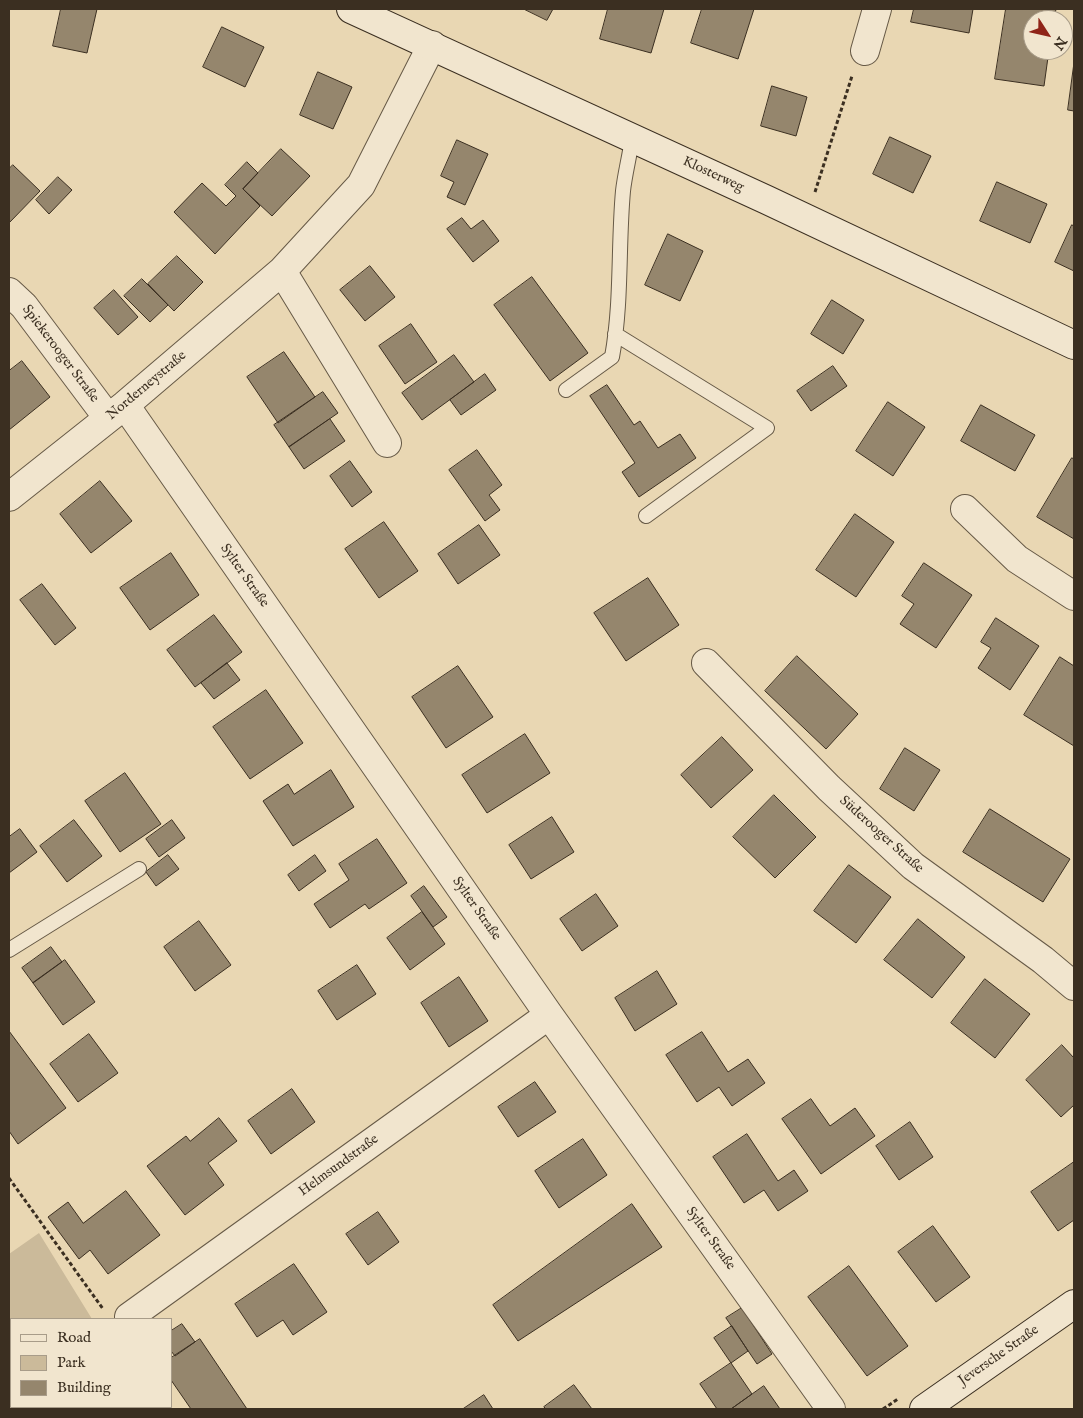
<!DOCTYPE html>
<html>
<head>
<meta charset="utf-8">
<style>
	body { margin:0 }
	#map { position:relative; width:1083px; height:1418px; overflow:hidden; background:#e9d7b3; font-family:"IM FELL English",serif }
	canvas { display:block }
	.frame { position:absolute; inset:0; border:10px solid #3b2f21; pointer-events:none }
	.legend { position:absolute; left:10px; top:1318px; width:162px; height:90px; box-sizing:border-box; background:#f1e5ce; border:1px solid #a89c89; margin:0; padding:6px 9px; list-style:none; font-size:15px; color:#3b2f21 }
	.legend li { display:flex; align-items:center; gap:10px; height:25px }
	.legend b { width:25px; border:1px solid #a89c89 }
	.north { position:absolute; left:1023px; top:10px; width:50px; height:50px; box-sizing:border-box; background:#f1e5ce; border:1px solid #a89c89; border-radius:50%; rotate:125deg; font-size:14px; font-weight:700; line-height:20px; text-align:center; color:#3b2f21 }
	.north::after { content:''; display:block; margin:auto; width:18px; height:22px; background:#8f2418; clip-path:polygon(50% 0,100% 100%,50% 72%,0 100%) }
</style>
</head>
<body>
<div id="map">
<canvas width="1083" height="1418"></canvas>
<div class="frame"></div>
<ul class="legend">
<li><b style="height:6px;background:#f1e5ce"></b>Road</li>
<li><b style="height:14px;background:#cbba9a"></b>Park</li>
<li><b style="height:14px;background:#95866d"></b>Building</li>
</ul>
<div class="north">N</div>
</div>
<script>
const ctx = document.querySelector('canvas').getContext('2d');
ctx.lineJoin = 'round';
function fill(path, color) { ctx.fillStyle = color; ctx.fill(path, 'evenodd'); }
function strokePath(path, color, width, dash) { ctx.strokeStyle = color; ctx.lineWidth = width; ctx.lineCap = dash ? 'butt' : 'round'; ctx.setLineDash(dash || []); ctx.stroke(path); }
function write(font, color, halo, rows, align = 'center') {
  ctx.font = font + ' "IM FELL English",serif'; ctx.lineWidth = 4; ctx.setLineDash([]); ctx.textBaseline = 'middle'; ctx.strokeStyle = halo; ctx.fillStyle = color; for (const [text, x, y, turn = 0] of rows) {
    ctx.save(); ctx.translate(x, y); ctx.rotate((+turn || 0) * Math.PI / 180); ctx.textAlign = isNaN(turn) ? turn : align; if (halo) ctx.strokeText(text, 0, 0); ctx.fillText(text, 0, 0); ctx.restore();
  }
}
const green = new Path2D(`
	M39 1233 92 1319H11V1366L9 1363V1254Z`);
const building = new Path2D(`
	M61 9H97L87 53 53 46Z
	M524 9H553L547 20Z
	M608 9H664L651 53 600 39Z
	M702 9H754L738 59 691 43Z
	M914 9H973L969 33 911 22Z
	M1006 9H1056L1054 20H1033V50H1049L1044 86 995 79Z
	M222 27 264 47 245 87 203 67Z
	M1074 63V111L1068 110Z
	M318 72 352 87 333 129 300 115Z
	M772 86 807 97 796 136 761 126Z
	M890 137 931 156 913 193 873 174Z
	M457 140 488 154 465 205 447 197 454 182 441 176Z
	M281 149 310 176 272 216 243 189Z
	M247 162 258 173 243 189 260 206 215 254 174 212 202 183 226 206 236 196 225 185Z
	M13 165 40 191 9 223V169Z
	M58 177 72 190 49 214 36 200Z
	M997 182 1047 204 1030 243 980 221Z
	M462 218 471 229 483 220 499 241 473 262 447 229Z
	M1072 225 1074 226V271L1055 262Z
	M668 234 703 251 680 301 645 285Z
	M177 256 203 282 174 311 148 284Z
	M370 266 395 297 365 321 340 290Z
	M532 277 588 353 550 381 494 305Z
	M142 279 168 305 150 322 124 296Z
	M114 290 138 317 118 335 94 308Z
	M832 300 864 320 843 354 811 334Z
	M411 324 437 362 405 384 379 346Z
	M284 352 315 397 278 423 247 377Z
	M454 355 474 382 422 420 402 393Z
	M22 361 50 397 9 430V371Z
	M833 366 847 386 811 411 797 391Z
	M485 374 496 390 461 415 450 400Z
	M607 385 634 425 640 421 658 448 680 434 696 458 639 497 622 472 635 463 590 396Z
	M323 392 338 413 289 447 274 425Z
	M888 402 925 427 893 476 856 451Z
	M981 405 1035 435 1015 471 961 441Z
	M330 419 345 441 304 469 289 447Z
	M477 450 502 485 489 495 500 510 485 521 449 470Z
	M1072 458 1074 459V539L1037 517Z
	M350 461 372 492 352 507 330 476Z
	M100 481 132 521 91 553 60 514Z
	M855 514 894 542 856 597 816 570Z
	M384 522 418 571 379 598 345 549Z
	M479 525 500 555 458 584 438 554Z
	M171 553 199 595 150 630 120 588Z
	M924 563 972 595 936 648 900 624 914 604 902 596Z
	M648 578 679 625 626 661 594 613Z
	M42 584 76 628 55 645 20 600Z
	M214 615 242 652 195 687 167 650Z
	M996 618 1039 646 1010 690 978 668 991 648 981 642Z
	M797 656 858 714 826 749 765 691Z
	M1060 657 1074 666V746L1024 715Z
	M227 663 240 680 214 699 201 683Z
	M458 666 493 717 446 748 412 697Z
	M266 690 303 743 250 779 213 727Z
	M525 734 550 773 487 813 462 775Z
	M722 737 753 770 711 808 681 775Z
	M905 748 940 770 914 811 880 789Z
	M331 770 354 807 293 846 263 801 288 784 294 794Z
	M125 773 161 824 120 852 85 801Z
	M774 795 816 837 775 878 733 837Z
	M990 809 1070 859 1043 902 963 852Z
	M552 817 574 852 531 879 509 845Z
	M74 820 102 856 67 882 40 846Z
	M172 820 185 838 159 857 146 839Z
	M20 829 37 852 9 873V837Z
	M377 839 407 883 369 909 365 904 330 928 314 904 349 880 339 864Z
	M168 855 179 869 156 886 146 872Z
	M315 855 326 871 299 891 288 875Z
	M849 865 891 897 856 943 814 911Z
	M424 886 447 917 433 927 411 896Z
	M596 894 618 926 582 951 560 919Z
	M422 912 445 944 410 970 387 938Z
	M918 919 965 957 932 998 884 960Z
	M199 921 231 965 195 991 164 947Z
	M51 947 62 962 33 983 22 968Z
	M65 960 95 1002 63 1025 33 983Z
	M357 965 376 994 337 1020 318 991Z
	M657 971 677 1004 635 1031 615 998Z
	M459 977 488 1021 449 1047 421 1003Z
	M985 979 1030 1014 995 1058 951 1023Z
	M9 1031 66 1108 18 1144 9 1131Z
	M702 1032 728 1072 748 1059 765 1083 732 1106 719 1087 697 1102 666 1055Z
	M89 1034 118 1073 78 1102 50 1064Z
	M1062 1045 1074 1058V1105L1061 1117 1026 1080Z
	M535 1082 556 1112 518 1137 498 1107Z
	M292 1089 315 1122 271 1154 248 1121Z
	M811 1099 830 1126 855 1108 875 1136 821 1174 782 1119Z
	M219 1118 237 1141 208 1163 224 1185 185 1215 147 1166 186 1136 190 1141Z
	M910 1122 933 1157 899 1180 876 1146Z
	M747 1134 778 1181 794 1170 808 1191 778 1211 764 1190 744 1203 713 1157Z
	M583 1139 607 1175 559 1208 535 1171Z
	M1074 1162V1220L1058 1231 1031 1192Z
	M126 1191 160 1235 108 1274 90 1250 79 1259 48 1217 68 1202 83 1223Z
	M632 1204 662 1247 518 1341 493 1305Z
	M378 1212 399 1242 368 1265 346 1234Z
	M933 1226 970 1277 936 1302 898 1252Z
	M294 1264 327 1312 293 1335 283 1320 257 1337 235 1304Z
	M849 1266 908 1346 867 1376 808 1297Z
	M742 1308 772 1354 757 1364 726 1318Z
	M182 1324 195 1342 175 1356 171 1351V1331Z
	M732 1326 748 1351 731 1363 714 1338Z
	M200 1339 247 1409H191L171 1380V1358Z
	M731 1363 752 1394 731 1409H717L700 1384Z
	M574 1385 592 1409H546L544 1407Z
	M764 1386 780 1409H731L752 1394Z
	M484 1395 493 1409H463Z
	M45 1407H114L110 1409H46Z`);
const path = new Path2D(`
	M815 192 852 76
	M9 1178 103 1309
	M883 1409 898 1399`);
const lane = new Path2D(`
	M615 334 767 428 646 516
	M566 390 612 357C622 302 618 246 623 191 625 173 630 155 632 138
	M9 950 139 869`);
const street = new Path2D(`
	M865 51 877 9
	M282 271 387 443
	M9 292 24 306 108 418
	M125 405 549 1015 831 1409
	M9 497 125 405 282 271 361 185 432 45
	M965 509 1017 559 1074 596
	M706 663 829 788 913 866 1043 960 1074 986
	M129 1317 549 1015`);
const secondary = new Path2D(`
	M351 9 767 200 1074 345
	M924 1409 1074 1304`);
const streetNames = [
	["Klosterweg",713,175,25],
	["Spiekerooger Straße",60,354,53],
	["Norderneystraße",147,386,-40],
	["Sylter Straße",244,576,55],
	["Süderooger Straße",881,835,42],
	["Sylter Straße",476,909,55],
	["Helmsundstraße",339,1166,-36],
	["Sylter Straße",710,1239,54],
	["Jeversche Straße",999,1356,-35]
];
fill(green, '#cbba9a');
fill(building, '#95866d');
strokePath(building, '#3b2f21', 1);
strokePath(lane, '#665946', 16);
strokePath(street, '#665946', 30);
strokePath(secondary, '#3b2f21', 30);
strokePath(path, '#3b2f21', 3, [4, 2.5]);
strokePath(lane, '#f1e5ce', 14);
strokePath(street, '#f1e5ce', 28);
strokePath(secondary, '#f1e5ce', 28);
write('14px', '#3b2f21', '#f1e5ce', streetNames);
</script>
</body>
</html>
